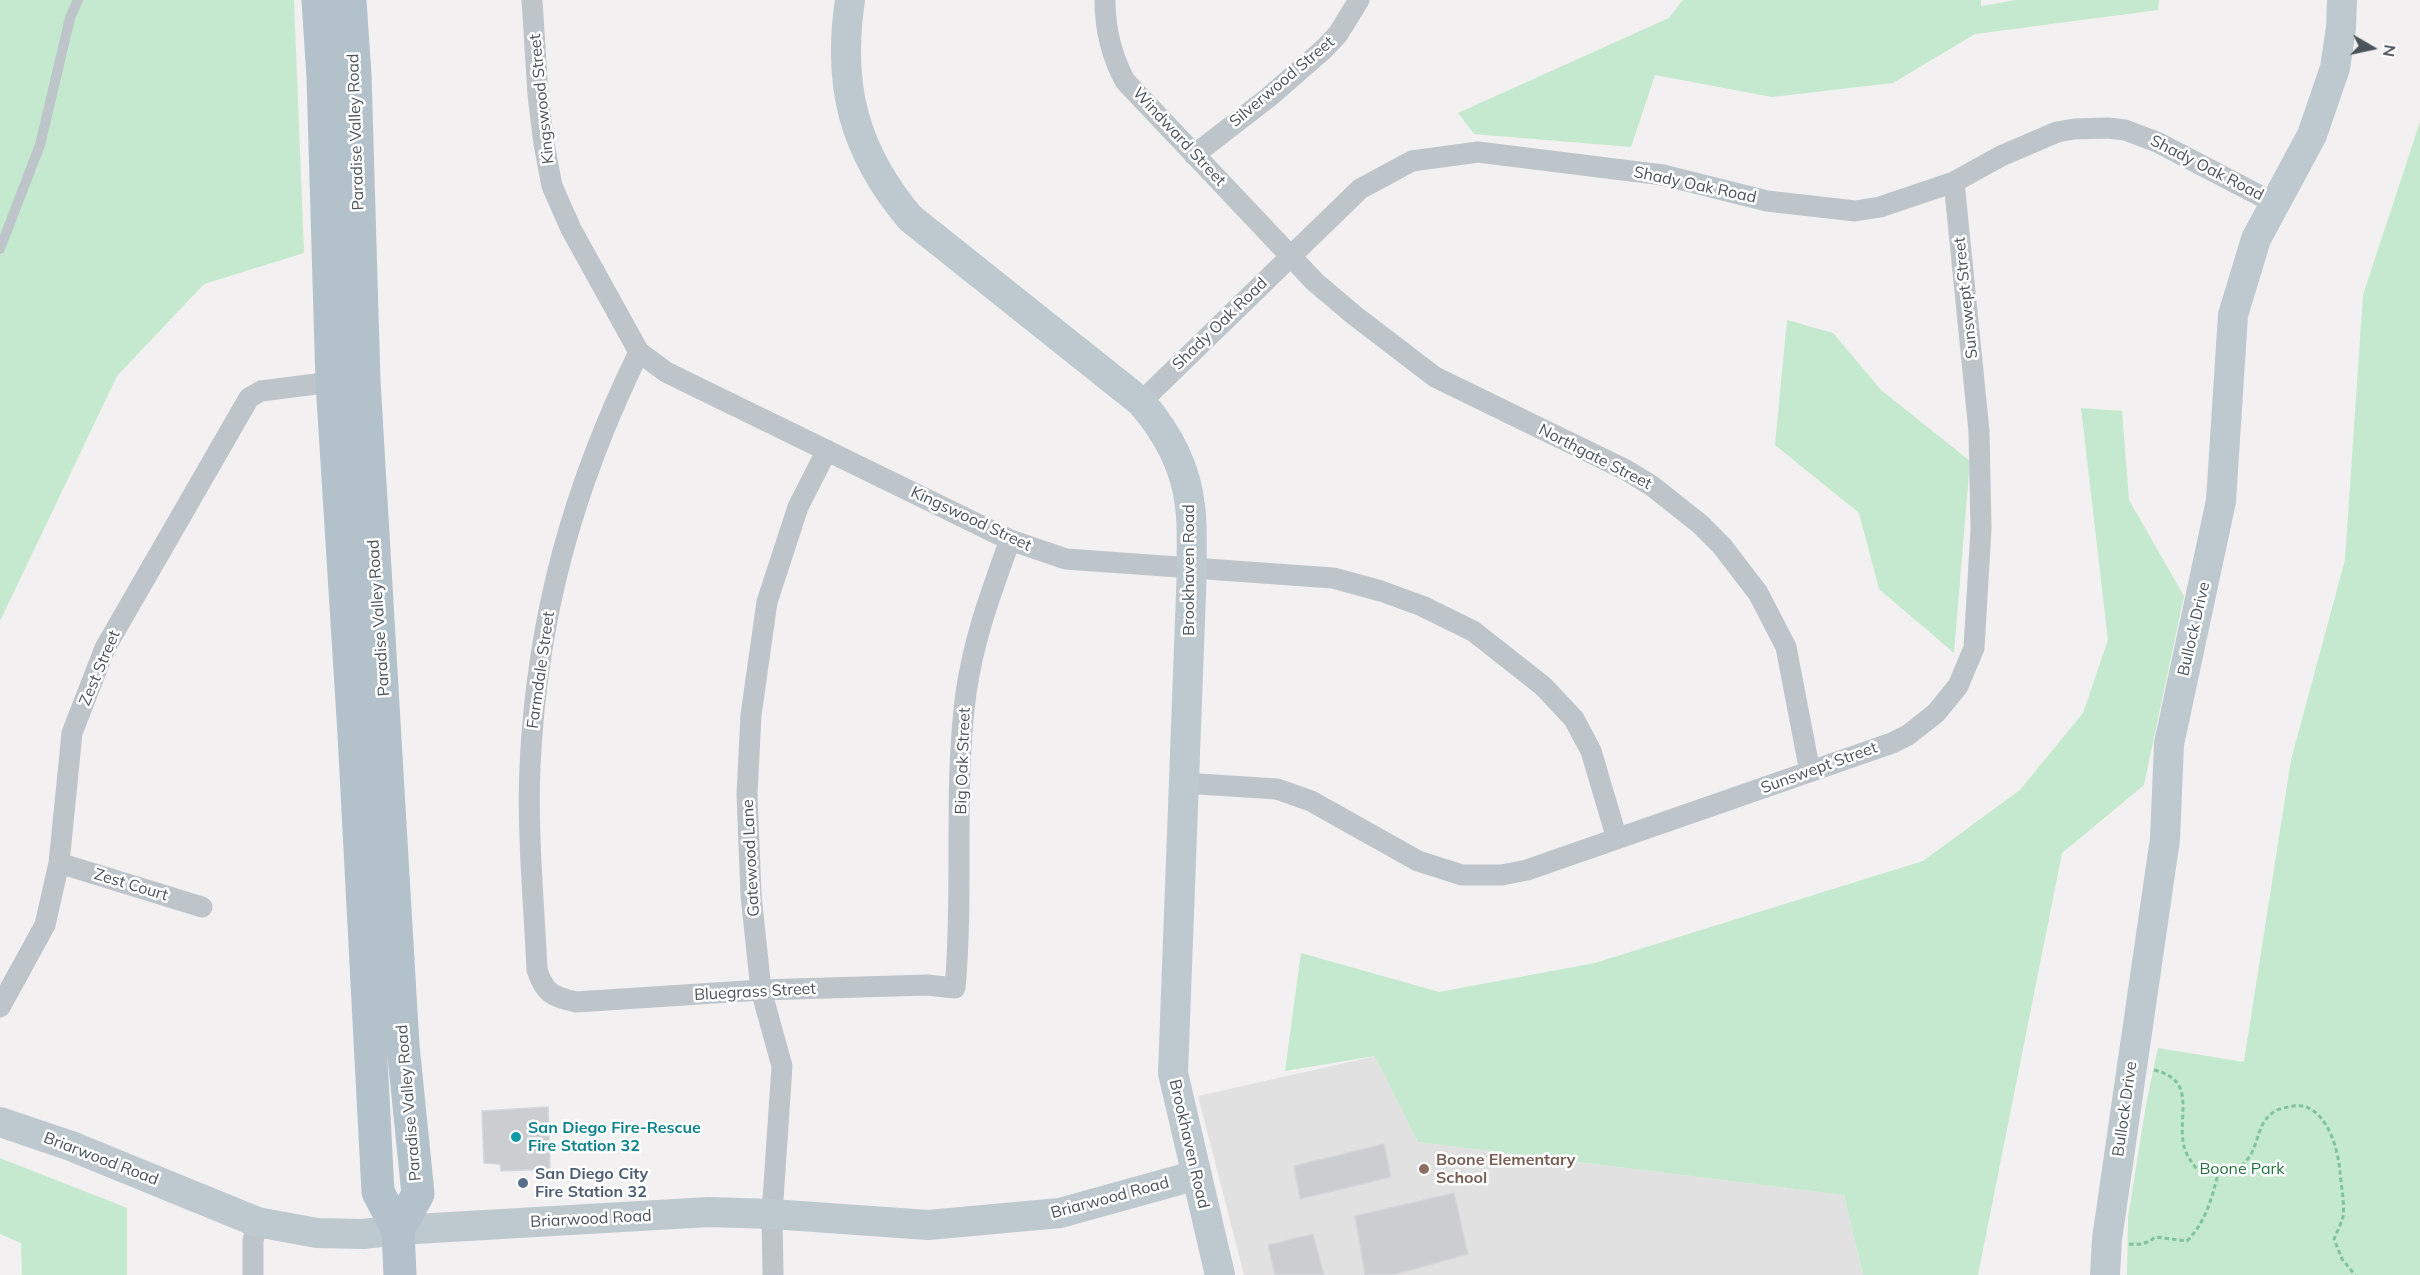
<!DOCTYPE html>
<html>
<head>
<meta charset="utf-8">
<style>
	body { margin:0 }
	#map { position:relative; width:2420px; height:1275px; overflow:hidden; background:#f2f0f0; font-family:Mulish,sans-serif }
	canvas { display:block }
	.north { position:absolute; left:2342px; top:18px; width:60px; height:60px; -webkit-text-stroke:4px #fff; paint-order:stroke; rotate:99deg; font-size:16px; font-weight:700; line-height:24px; text-align:center; color:#4a545a }
	.north::after { content:''; display:block; margin:auto; width:21px; height:27px; background:#4a545a; clip-path:polygon(50% 0,100% 100%,50% 72%,0 100%) }
</style>
</head>
<body>
<div id="map">
<canvas width="2420" height="1275"></canvas>
<div class="north">N</div>
</div>
<script>
const ctx = document.querySelector('canvas').getContext('2d');
ctx.lineJoin = 'round';
function fill(path, color) { ctx.fillStyle = color; ctx.fill(path, 'evenodd'); }
function strokePath(path, color, width, dash) { ctx.strokeStyle = color; ctx.lineWidth = width; ctx.lineCap = dash ? 'butt' : 'round'; ctx.setLineDash(dash || []); ctx.stroke(path); }
function write(font, color, halo, rows, align = 'center') {
  ctx.font = font + ' Mulish,sans-serif'; ctx.lineWidth = 5; ctx.setLineDash([]); ctx.textBaseline = 'middle'; ctx.strokeStyle = halo; ctx.fillStyle = color; for (const [text, x, y, turn = 0] of rows) {
    ctx.save(); ctx.translate(x, y); ctx.rotate((+turn || 0) * Math.PI / 180); ctx.textAlign = isNaN(turn) ? turn : align; if (halo) ctx.strokeText(text, 0, 0); ctx.fillText(text, 0, 0); ctx.restore();
  }
}
const education = new Path2D(`
	M1376 1056 1418 1142 1844 1195 1863 1275H1244L1198 1096Z`);
const green = new Path2D(`
	M0 0H294L304 253 204 284 117 376 0 621Z
	M1683 0H1981V6L2016 0H2159L2158 10 1975 34 1893 83 1772 97 1655 75 1631 147 1474 134 1458 113 1669 18Z
	M2420 122V1275H2127L2128 1217 2147 1099 2158 1048 2244 1062 2291 760 2345 560 2363 295Z
	M1787 320 1833 333 1881 390 1970 461 1954 653 1879 589 1859 513 1775 445Z
	M2081 408 2122 411 2129 500 2184 596 2144 785 2062 853 1978 1275H1863L1844 1195 1418 1142 1375 1056 1285 1071 1301 953 1439 992 1595 963 1923 861 2020 790 2083 713 2108 640Z
	M0 1158 127 1208V1275H22L21 1243 0 1234Z`);
const building = new Path2D(`
	M548 1107 550 1169 501 1171 500 1164 484 1163 482 1111Z
	M1384 1144 1391 1177 1300 1199 1294 1166Z
	M1454 1193 1468 1254 1393 1275H1365L1355 1216Z
	M1313 1234 1324 1275H1275L1268 1245Z`);
const path = new Path2D(`
	M2154 1070C2206 1082 2167 1129 2191 1161 2193 1164 2196 1169 2200 1171 2219 1180 2245 1170 2253 1150 2260 1134 2259 1122 2275 1111 2278 1109 2284 1108 2288 1107 2323 1097 2338 1145 2340 1172 2341 1186 2345 1204 2343 1217 2341 1224 2337 1232 2334 1239L2342 1259 2355 1275
	M2129 1244C2140 1245 2147 1244 2155 1237L2187 1241C2206 1221 2211 1201 2218 1174`);
const lane = new Path2D(`
	M0 249 40 145 70 18 78 0`);
const street = new Path2D(`
	M532 0 538 95 544 144 552 186 571 229 639 352 666 372 1010 540 1066 559 1333 578 1381 591 1422 606 1473 631 1543 686 1574 719 1591 751 1617 839
	M1105 0C1105 30 1111 55 1125 81L1315 282 1354 315 1435 377 1626 470 1652 486 1700 524 1722 546 1758 593 1786 647 1810 772
	M1194 155 1269 97 1324 49 1338 34 1359 0
	M639 352C573 487 537 616 530 766 527 834 534 902 537 970 545 994 552 996 576 1002L761 990 927 985 955 988C964 890 953 791 966 693 974 637 991 593 1010 540
	M1141 402 1360 189 1412 161 1478 152 1663 175 1767 201 1855 211 1880 207 1954 182 2001 156 2057 132 2074 129 2108 128 2125 130 2157 142 2274 203
	M1183 783 1277 789 1311 801 1418 861 1462 875H1502L1527 870 1892 743 1908 735 1936 713 1958 686 1974 648 1981 529 1979 431 1954 182
	M59 863 202 907
	M0 1007 45 925 59 863 72 733 105 648 249 398 261 391 332 382
	M253 1275V1241L257 1222
	M773 1275 772 1214 782 1066 761 990 751 895 747 794 751 715 767 602 798 507 827 450`);
const secondary = new Path2D(`
	M850 0C837 86 854 151 910 218L1141 402C1166 431 1186 467 1190 506 1193 526 1191 547 1192 567L1173 1073 1220 1275
	M0 1122 71 1146 257 1222 317 1233 363 1234 398 1230 709 1212 772 1214 928 1225 1060 1213 1197 1175
	M2105 1275 2107 1239 2165 839 2169 744 2221 501 2233 315 2256 239 2312 135 2335 68 2341 28 2342 0`);
const primary = new Path2D(`
	M318 0 323 77 332 382 354 734 378 1192 398 1230 400 1275
	M350 0 355 75 364 381 403 1046 418 1194 398 1230`);
const markers = [
	[516,1137,6,"#0f9aa8"],
	[1424,1169,6,"#8d6e63"],
	[523,1183,6,"#5c6f8a"]
];
const streetNames = [
	["Silverwood Street",1282,82,-40],
	["Kingswood Street",542,99,-96],
	["Paradise Valley Road",356,132,-92],
	["Windward Street",1179,137,47],
	["Shady Oak Road",2207,168,27],
	["Shady Oak Road",1695,185,12],
	["Sunswept Street",1966,298,-96],
	["Shady Oak Road",1220,324,-44],
	["Northgate Street",1595,457,27],
	["Kingswood Street",971,519,25],
	["Brookhaven Road",1189,570,-90],
	["Paradise Valley Road",379,618,-94],
	["Bullock Drive",2194,629,-77],
	["Zest Street",100,668,-67],
	["Farmdale Street",541,670,-82],
	["Big Oak Street",963,761,-88],
	["Sunswept Street",1819,768,-20],
	["Gatewood Lane",751,858,-93],
	["Zest Court",131,885,17],
	["Bluegrass Street",755,992,-3],
	["Paradise Valley Road",409,1103,-95],
	["Bullock Drive",2125,1109,-82],
	["Brookhaven Road",1189,1144,77],
	["Briarwood Road",101,1159,21],
	["Briarwood Road",1110,1198,-15],
	["Briarwood Road",591,1219,-3]
];
const cultureNames = [
	["San Diego Fire-Rescue",528,1128],
	["Fire Station 32",528,1146]
];
const educationNames = [
	["Boone Elementary",1436,1160],
	["School",1436,1178]
];
const parkNames = [
	["Boone Park",2242,1169]
];
const serviceNames = [
	["San Diego City",535,1174],
	["Fire Station 32",535,1192]
];
fill(education, '#e2e1e1');
fill(green, '#c4e9ce');
fill(building, '#cbcdd1');
strokePath(building, '#d4d6da', 1.5);
strokePath(path, '#80c39b', 3, [4.5, 3]);
strokePath(lane, '#bdc5ca', 10);
strokePath(street, '#bdc5ca', 21);
strokePath(secondary, '#bec8cf', 30);
strokePath(primary, '#b3c1ca', 33);
for (const [x, y, r, color] of markers) { const dot = new Path2D(); dot.arc(x, y, r, 0, 2 * Math.PI); ctx.fillStyle = color; ctx.fill(dot); strokePath(dot, '#fff', 2); }
write('16px', '#4a545a', '#fff', streetNames);
write('bold 16px', '#0d838f', '#fff', cultureNames, 'left');
write('bold 16px', '#785e54', '#fff', educationNames, 'left');
write('16px', '#237343', '#fff', parkNames);
write('bold 16px', '#4e5e75', '#fff', serviceNames, 'left');
</script>
</body>
</html>
